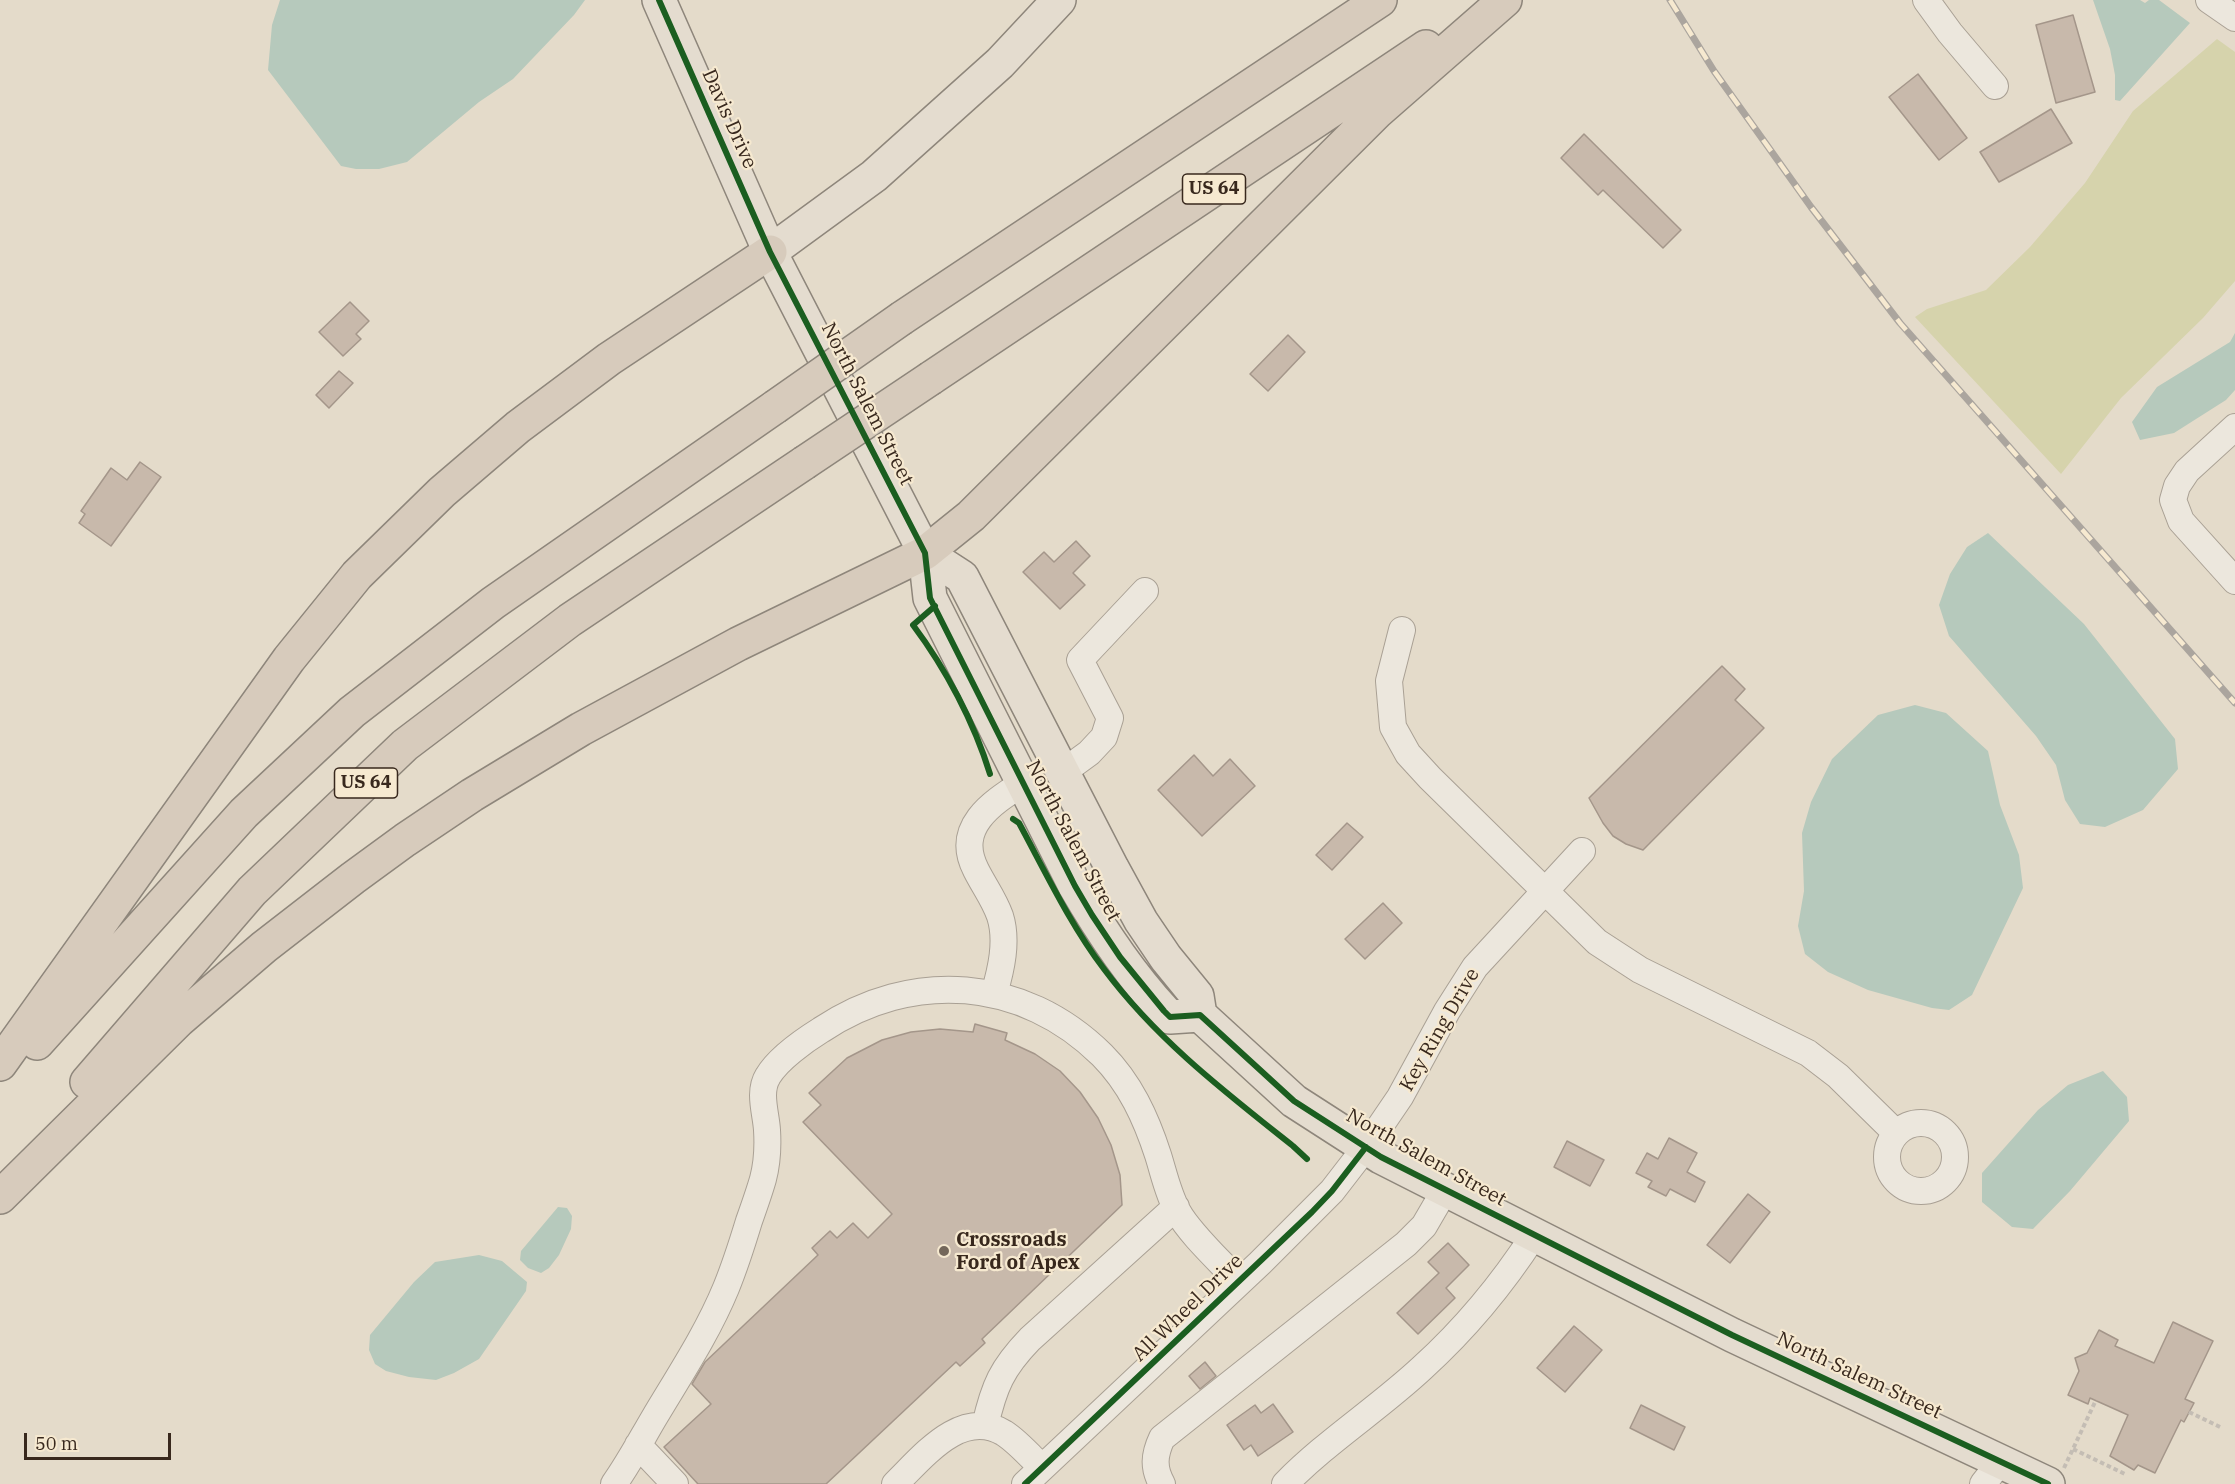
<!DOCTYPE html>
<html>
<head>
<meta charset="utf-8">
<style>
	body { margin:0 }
	#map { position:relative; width:2235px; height:1484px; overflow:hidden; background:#e4dbca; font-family:"IBM Plex Serif",serif }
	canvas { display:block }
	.scale { position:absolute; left:24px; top:1433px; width:147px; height:27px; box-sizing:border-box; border:3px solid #38281d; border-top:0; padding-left:8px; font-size:18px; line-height:21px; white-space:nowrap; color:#38281d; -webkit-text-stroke:4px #f6e9d0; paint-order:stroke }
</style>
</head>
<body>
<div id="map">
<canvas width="2235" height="1484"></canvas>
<div class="scale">50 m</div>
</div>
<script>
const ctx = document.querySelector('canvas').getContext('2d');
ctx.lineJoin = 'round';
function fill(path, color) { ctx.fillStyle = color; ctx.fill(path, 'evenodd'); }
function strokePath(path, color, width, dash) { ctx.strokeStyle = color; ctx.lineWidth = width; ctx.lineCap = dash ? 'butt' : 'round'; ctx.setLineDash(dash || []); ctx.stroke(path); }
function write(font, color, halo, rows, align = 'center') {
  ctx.font = font + ' "IBM Plex Serif",serif'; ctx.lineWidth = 4.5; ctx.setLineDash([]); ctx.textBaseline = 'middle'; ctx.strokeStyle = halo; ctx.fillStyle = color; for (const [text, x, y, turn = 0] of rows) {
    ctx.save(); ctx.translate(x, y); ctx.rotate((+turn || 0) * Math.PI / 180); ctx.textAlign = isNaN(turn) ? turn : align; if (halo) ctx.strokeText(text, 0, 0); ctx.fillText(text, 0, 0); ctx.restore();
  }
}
const green = new Path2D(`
	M2217 39 2235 52V281L2203 318 2121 398 2061 474 1915 317 1927 309 1986 290 2030 247 2085 183 2133 111Z`);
const water = new Path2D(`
	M280 0H585L574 15 513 79 479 102 407 162 379 169H356L341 166 268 70 272 25Z
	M2093 0H2140L2145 3 2149 0H2159L2190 23 2120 101 2115 100V75L2110 49Z
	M2235 333V390L2226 400 2174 433 2140 440 2132 422 2157 387 2230 342Z
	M1988 533 2084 624 2175 739 2178 769 2143 810 2105 827 2080 824 2065 800 2056 765 2036 736 1949 636 1939 605 1950 574 1967 547Z
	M1915 705 1946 713 1988 751 2000 805 2019 855 2023 888 1972 995 1949 1010 1932 1008 1868 990 1828 972 1805 954 1798 926 1804 891 1802 833 1811 802 1832 759 1878 715Z
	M2103 1071 2127 1097 2129 1121 2070 1191 2033 1229 2012 1227 1982 1202V1173L2038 1110 2068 1085Z
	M558 1207 567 1208 572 1216 571 1229 559 1255 549 1268 541 1273 528 1268 520 1260 521 1251Z
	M479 1255 502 1261 527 1282 526 1291 479 1359 454 1373 436 1380 409 1377 386 1371 375 1364 369 1350 370 1335 414 1282 435 1262Z`);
const building = new Path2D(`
	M2073 15 2095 92 2056 103 2036 25Z
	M1918 74 1967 138 1939 160 1889 97Z
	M2051 109 2072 143 1999 182 1980 152Z
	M1584 134 1681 230 1663 248 1603 190 1598 195 1561 158Z
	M350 302 369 321 356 334 361 339 343 356 319 332Z
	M1288 335 1305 352 1268 391 1250 374Z
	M339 371 353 383 329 408 316 395Z
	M140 462 161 477 111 546 79 523 85 514 81 511 111 468 127 480Z
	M1076 541 1090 556 1073 573 1085 585 1060 609 1023 572 1044 552 1054 562Z
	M1722 666 1745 689 1735 700 1764 728 1643 850 1626 844 1613 836 1603 823 1589 798Z
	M1194 755 1213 776 1230 759 1255 786 1202 836 1158 790Z
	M1347 823 1363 837 1332 870 1316 855Z
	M1383 903 1402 923 1365 959 1345 939Z
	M975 1024 1007 1033 1005 1040 1035 1054 1060 1071 1080 1092 1098 1118 1111 1145 1120 1175 1122 1205 982 1339 985 1343 960 1366 956 1362 826 1484H698L664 1447 711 1404 692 1384 705 1362 818 1255 812 1248 830 1231 837 1238 853 1223 868 1238 892 1214 803 1122 821 1105 809 1093 847 1058 882 1040 911 1032 940 1029 973 1032Z
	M1669 1138 1697 1153 1687 1172 1705 1182 1695 1202 1670 1189 1666 1196 1648 1187 1652 1181 1636 1173 1647 1153 1658 1159Z
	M1567 1141 1604 1160 1590 1186 1554 1167Z
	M1748 1194 1770 1212 1730 1263 1707 1245Z
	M1448 1243 1469 1265 1446 1288 1455 1298 1418 1334 1397 1313 1439 1273 1428 1262Z
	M2173 1322 2213 1341 2185 1399 2194 1403 2184 1422 2181 1420 2155 1473 2138 1465 2134 1470 2110 1456 2128 1415 2090 1398 2088 1404 2068 1395 2079 1371 2075 1358 2087 1353 2099 1330 2118 1340 2115 1346 2154 1363Z
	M1574 1326 1602 1350 1565 1392 1537 1368Z
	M1205 1362 1216 1376 1200 1389 1189 1376Z
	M1273 1404 1293 1432 1258 1456 1251 1445 1244 1450 1227 1425 1255 1405 1261 1413Z
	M1641 1405 1685 1427 1674 1450 1630 1428Z`);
const path = new Path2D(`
	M2189 1412 2220 1427
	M2073 1449 2127 1475
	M2064 1468 2096 1400`);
const minor = new Path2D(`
	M1926 0 1950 33 1995 86
	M2209 0 2235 18
	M2235 427 2187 471 2177 486 2173 500 2181 521 2235 581
	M1402 630 1389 681 1393 727 1408 754 1430 778 1597 942 1640 970 1808 1053 1838 1076 1896 1133
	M1063 772 1089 753 1104 737 1110 718 1080 660 1145 591
	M994 994C1001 970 1008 941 1000 916 994 899 984 886 976 870 954 827 992 803 1023 783
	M1887 1157a34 34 0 1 1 68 0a34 34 0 1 1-68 0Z
	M985 1426C994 1386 1002 1368 1030 1339L1176 1207
	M638 1445 675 1484
	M614 1484C629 1463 641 1440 654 1418 679 1376 707 1334 726 1288 735 1266 742 1244 749 1221 754 1207 759 1193 763 1179 767 1164 768 1146 767 1130 766 1113 758 1092 768 1076 778 1059 805 1040 821 1030 912 969 1023 977 1102 1055 1130 1083 1146 1118 1158 1155 1164 1174 1168 1194 1178 1212 1190 1234 1221 1262 1239 1282
	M895 1484C922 1458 961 1407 1004 1433 1018 1442 1030 1456 1042 1468
	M1025 1484 1260 1263 1332 1191 1366 1147 1400 1097 1447 1011 1475 967 1582 851
	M1162 1484C1153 1468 1154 1455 1162 1438L1406 1244 1424 1226 1445 1190
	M1285 1484C1327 1441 1378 1409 1422 1368 1465 1329 1503 1283 1534 1235
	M1983 1484 2001 1461`);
const major = new Path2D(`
	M659 0 770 252 925 553 930 598 1075 886C1101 931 1129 973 1164 1011L1170 1017 1200 1015
	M770 252 874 176 1000 63 1059 0
	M925 553 962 577 1112 868 1141 921 1166 958 1197 996 1200 1015 1294 1101 1381 1157 1732 1335 2048 1484`);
const highway = new Path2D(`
	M902 318 1380 0
	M931 378 1426 47
	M37 1043 244 813 352 712 493 603 775 407
	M0 1064 289 659 357 575 442 492 518 427 609 359 770 252
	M87 1082 252 891 405 745 570 620 804 463
	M0 1197 179 1020 264 947 353 878 405 840 472 795 581 729 738 644 925 553 971 516 1377 112 1505 0`);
const rail = new Path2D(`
	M1670 0 1714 71 1811 207 1900 323 2235 703`);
const highwayBridge = new Path2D(`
	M775 407 902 318
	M804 463 931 378`);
const cycleway = new Path2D(`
	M659 0 770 252 925 553 930 598 1075 886 1092 915 1120 957 1164 1011 1170 1017 1200 1015 1294 1101 1381 1157 1732 1335 2048 1484
	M935 606 913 625C946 669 974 722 990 774
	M1013 819 1019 823C1046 873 1070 924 1104 969 1157 1040 1225 1092 1293 1146L1307 1159
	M1025 1484 1312 1212 1332 1191 1366 1147`);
const markers = [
	[944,1251,6,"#74675a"]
];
const shields = [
	[1214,189,63],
	[366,783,63]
];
const shieldNames = [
	["US 64",1214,189],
	["US 64",366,783]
];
const streetNames = [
	["Davis Drive",729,119,66],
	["North Salem Street",867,404,63],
	["North Salem Street",1073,841,62],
	["Key Ring Drive",1440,1030,-60],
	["North Salem Street",1426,1158,29],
	["All Wheel Drive",1188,1308,-44],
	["North Salem Street",1859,1376,25]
];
const poiNames = [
	["Crossroads",956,1240],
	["Ford of Apex",956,1263]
];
fill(green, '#d6d3ac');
fill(water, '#b6c9bc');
fill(building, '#c8b9ab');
strokePath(building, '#a4968a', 1.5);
strokePath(minor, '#a9a094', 28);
strokePath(major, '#8e867b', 36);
strokePath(highway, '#8e867b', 36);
strokePath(path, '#c4bdb4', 4, [4.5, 3]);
strokePath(minor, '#ece7dd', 26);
strokePath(major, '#e4dccf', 33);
strokePath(highway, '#d7cbbc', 33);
strokePath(rail, '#aba59e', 7);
strokePath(rail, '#f6e9d0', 4.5, [14]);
strokePath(highwayBridge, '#8e867b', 36, []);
strokePath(highwayBridge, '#d7cbbc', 33);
strokePath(cycleway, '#1b5e20', 6);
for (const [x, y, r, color] of markers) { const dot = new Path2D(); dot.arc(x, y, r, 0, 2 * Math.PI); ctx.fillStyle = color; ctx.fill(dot); strokePath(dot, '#f6e9d0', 2); }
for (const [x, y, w] of shields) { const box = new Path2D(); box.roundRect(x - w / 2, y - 15, w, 30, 4.5); ctx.fillStyle = '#f6e9d0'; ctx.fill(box); strokePath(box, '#38281d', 1.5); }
write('bold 18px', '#38281d', null, shieldNames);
write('20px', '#38281d', '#f6e9d0', streetNames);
write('bold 20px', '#38281d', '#f6e9d0', poiNames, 'left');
</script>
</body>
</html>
